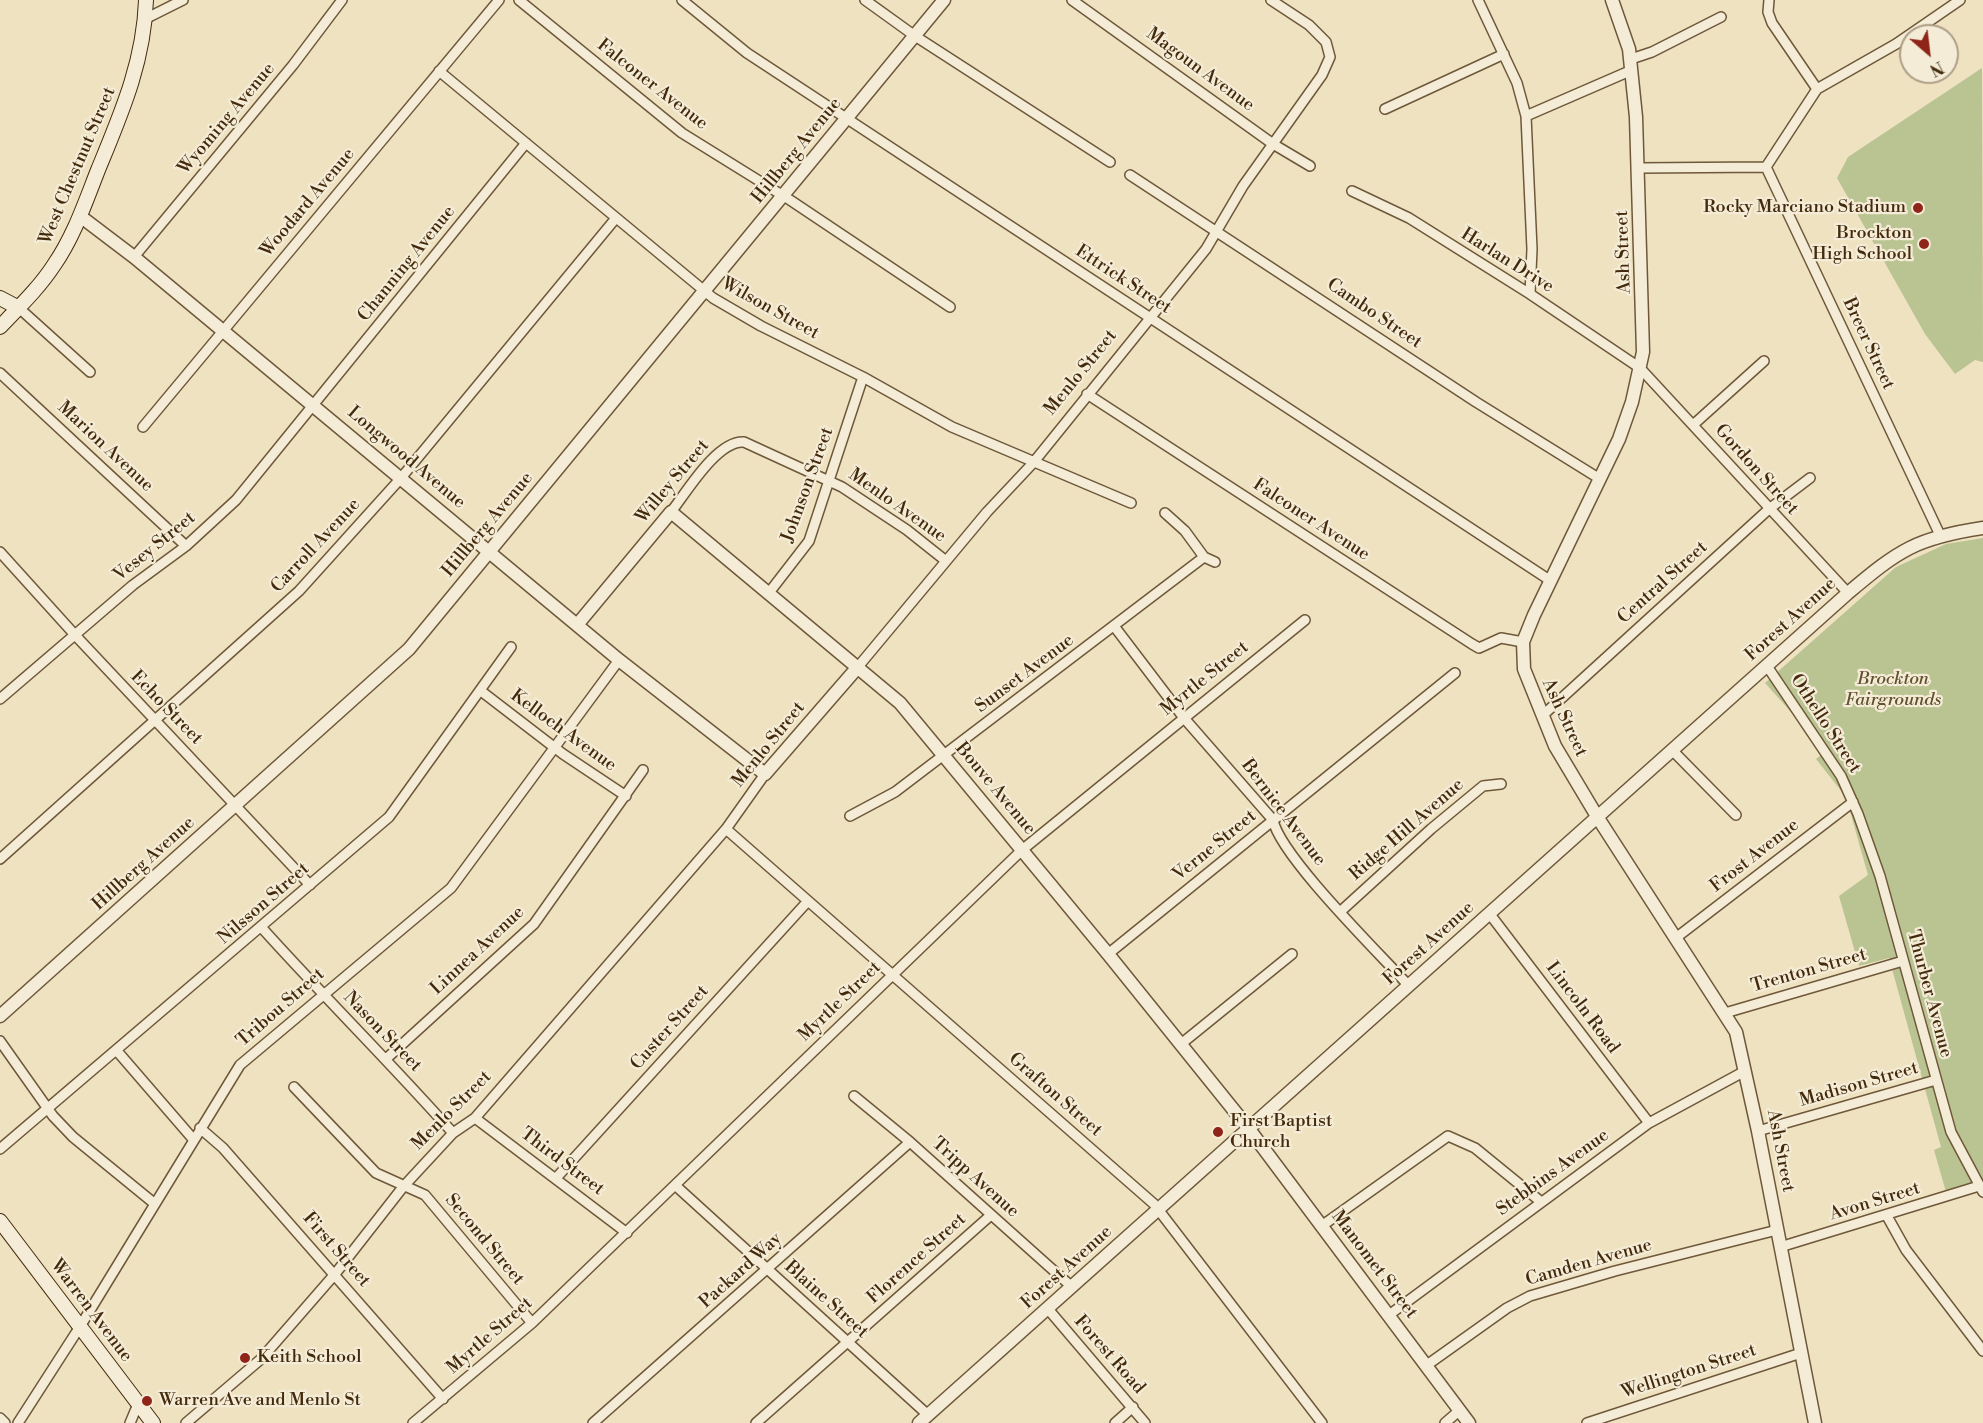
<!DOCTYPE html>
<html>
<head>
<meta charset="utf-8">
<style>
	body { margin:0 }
	#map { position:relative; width:1983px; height:1423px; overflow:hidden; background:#eee2c1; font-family:"Libre Bodoni",serif }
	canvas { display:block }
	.north { position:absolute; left:1899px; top:24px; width:60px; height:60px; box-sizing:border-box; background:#f4ecd7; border:2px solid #ae9e86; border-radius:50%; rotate:152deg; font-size:16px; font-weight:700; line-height:24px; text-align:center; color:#442a0c }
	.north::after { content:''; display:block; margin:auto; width:21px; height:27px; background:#8f2418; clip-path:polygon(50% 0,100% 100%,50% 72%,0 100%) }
</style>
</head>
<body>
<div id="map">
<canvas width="1983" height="1423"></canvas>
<div class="north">N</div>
</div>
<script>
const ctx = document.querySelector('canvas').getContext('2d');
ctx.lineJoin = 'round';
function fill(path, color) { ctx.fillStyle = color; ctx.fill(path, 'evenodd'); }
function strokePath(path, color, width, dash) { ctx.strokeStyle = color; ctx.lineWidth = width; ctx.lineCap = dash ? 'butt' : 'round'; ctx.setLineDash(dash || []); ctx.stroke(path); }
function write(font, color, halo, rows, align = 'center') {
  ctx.font = font + ' "Libre Bodoni",serif'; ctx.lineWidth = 4.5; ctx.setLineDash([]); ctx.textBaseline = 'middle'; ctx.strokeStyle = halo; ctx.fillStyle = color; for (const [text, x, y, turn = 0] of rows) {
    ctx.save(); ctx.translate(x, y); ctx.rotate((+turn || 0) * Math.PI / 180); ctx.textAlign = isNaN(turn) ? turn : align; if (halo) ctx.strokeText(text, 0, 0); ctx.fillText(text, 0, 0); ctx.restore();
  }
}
const green = new Path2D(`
	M1982 68 1983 362 1975 360 1955 374 1925 334 1837 178 1848 157Z
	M1983 538V1181L1946 1192 1934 1150 1941 1147 1889 958 1859 966 1839 896 1868 875 1846 797 1816 759 1826 751 1765 683 1896 567 1946 544Z`);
const minor = new Path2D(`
	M519 0 682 133 790 200 950 307
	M682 0 747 53 1551 581
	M865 0 915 36 1110 162
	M1072 0 1273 144 1310 166
	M1478 0 1517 83 1526 116
	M1769 0 1768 12 1772 23 1817 89 1896 44 1960 0
	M145 19 183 0
	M1631 59 1652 52 1721 17
	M439 71 713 298 761 326 863 377 952 427 1131 503
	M1385 109 1504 54
	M1766 167 1940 535
	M1766 167 1817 89
	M1639 168 1766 167
	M1130 175 1476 402 1600 479
	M1352 191 1409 218 1530 294 1640 368 1848 593
	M134 257 293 65 342 0
	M1530 294 1532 249 1526 116 1632 70
	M19 308 90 372
	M0 373 186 546
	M1087 394 1472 644 1479 648 1501 638 1523 642
	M1693 425 1764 361
	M143 427 499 0
	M671 512C686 493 717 440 744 442L842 487 907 530 946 561
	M1165 513 1185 531 1204 557
	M0 552 75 635 310 885
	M768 594 809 541 863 377
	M1114 626 1184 718 1273 820C1280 856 1380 954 1409 986
	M1767 666 1841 776 1858 814 1880 876 1951 1132 1983 1192
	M857 668 987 512 1033 463 1206 249 1243 186 1322 75 1330 57 1326 42 1309 25 1271 0
	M481 691 563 754 626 796
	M0 699 133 585 186 546 236 500 526 143
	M1542 716 1769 509 1810 478
	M1672 750 1736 815
	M850 816 895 792 1204 557 1215 562
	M726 829 1154 1204 1322 1423
	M0 859 299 591 401 478 616 218
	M1341 911 1431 829 1483 786 1501 784
	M1489 913 1649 1123
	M262 928C324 997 391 1063 453 1133
	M1677 937 1853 802
	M1108 954 1455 673
	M1725 1013 1903 961
	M0 1041 53 1116 73 1137 155 1204
	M1181 1044 1292 954
	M117 1051 193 1139
	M387 1058 534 924 643 770
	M294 1087 376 1173 425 1195 532 1323
	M854 1096 910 1142 1072 1287
	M475 1118 627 1233
	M200 1128 223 1148 443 1399
	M1758 1131 1936 1080
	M0 1149 389 817 511 647
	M557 1177 808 901
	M676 1186 928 1415
	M1887 1216 1906 1250 1983 1351
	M1323 1225 1448 1136 1475 1148 1540 1201
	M1780 1247 1979 1186
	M1048 1309 1145 1423
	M1389 1315 1649 1123 1745 1071
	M1427 1365 1507 1308 1530 1296 1615 1271 1777 1230
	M0 1418 5 1423
	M18 1423 81 1325 240 1065 451 888 619 660
	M130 1423 138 1404
	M186 1423 261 1359 335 1274 403 1187 453 1133 475 1118 726 829 765 774
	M413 1423 532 1323 1022 850 1305 620
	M593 1423 910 1142
	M756 1423 991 1215
	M1115 1423 1133 1407
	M1445 1423 1460 1410
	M1587 1423 1801 1353`);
const tertiary = new Path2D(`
	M1612 0 1629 49 1636 117 1643 352 1632 402 1619 439 1534 615 1523 642 1524 669 1555 746 1598 818 1736 1032 1758 1131 1815 1423
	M80 216 134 257 619 660 765 774 857 668
	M577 625 671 512 900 703 1108 954 1249 1129 1469 1423
	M0 1016 409 649 944 0
	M919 1423 1848 593C1899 550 1916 538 1983 528`);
const secondary = new Path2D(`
	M0 298 19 308
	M0 327C19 307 39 288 54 265 74 236 85 203 98 170 121 114 144 62 146 0
	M0 1221 153 1423`);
const markers = [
	[1918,208,6,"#8f2418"],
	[1924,244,6,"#8f2418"],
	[1218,1132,6,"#8f2418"],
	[245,1358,6,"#8f2418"],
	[147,1401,6,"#8f2418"]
];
const streetNames = [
	["Magoun Avenue",1200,70,36],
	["Falconer Avenue",652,85,38],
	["Wyoming Avenue",227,119,-50],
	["Hillberg Avenue",797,151,-51],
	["West Chestnut Street",78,166,-67],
	["Woodard Avenue",308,203,-50],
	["Ash Street",1624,252,-92],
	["Harlan Drive",1507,261,32],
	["Channing Avenue",407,264,-51],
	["Ettrick Street",1123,280,33],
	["Wilson Street",770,309,29],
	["Cambo Street",1374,314,34],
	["Breer Street",1868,344,65],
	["Menlo Street",1081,373,-51],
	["Marion Avenue",105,447,43],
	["Longwood Avenue",406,458,40],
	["Gordon Street",1756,470,48],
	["Willey Street",673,482,-50],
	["Johnson Street",808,485,-70],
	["Menlo Avenue",897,506,35],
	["Falconer Avenue",1311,520,33],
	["Hillberg Avenue",488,525,-50],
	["Carroll Avenue",316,546,-47],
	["Vesey Street",155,547,-39],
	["Central Street",1663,583,-42],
	["Forest Avenue",1791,620,-42],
	["Sunset Avenue",1025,674,-37],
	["Myrtle Street",1205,679,-39],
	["Echo Street",166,708,46],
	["Ash Street",1564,718,65],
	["Othello Street",1825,724,57],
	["Kelloch Avenue",563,731,36],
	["Menlo Street",769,745,-51],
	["Bouve Avenue",995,789,50],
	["Bernice Avenue",1283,813,53],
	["Ridge Hill Avenue",1407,830,-41],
	["Verne Street",1215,846,-39],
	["Frost Avenue",1755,856,-38],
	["Hillberg Avenue",144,864,-42],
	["Nilsson Street",264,904,-41],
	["Forest Avenue",1429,944,-42],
	["Linnea Avenue",478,951,-43],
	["Trenton Street",1809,971,-16],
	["Thurber Avenue",1929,994,75],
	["Myrtle Street",840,1002,-44],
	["Tribou Street",281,1008,-41],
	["Lincoln Road",1582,1008,53],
	["Custer Street",670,1028,-48],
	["Nason Street",382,1032,46],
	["Madison Street",1859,1085,-16],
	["Grafton Street",1055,1095,41],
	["Menlo Street",452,1111,-45],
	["Ash Street",1780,1151,79],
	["Third Street",562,1162,37],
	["Stebbins Avenue",1553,1173,-36],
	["Tripp Avenue",975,1178,42],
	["Avon Street",1875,1202,-17],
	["Second Street",484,1240,50],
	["First Street",336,1250,49],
	["Florence Street",917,1259,-42],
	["Camden Avenue",1589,1263,-16],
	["Manomet Street",1374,1265,53],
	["Forest Avenue",1067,1268,-42],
	["Packard Way",741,1271,-42],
	["Blaine Street",826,1300,42],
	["Warren Avenue",91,1311,53],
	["Myrtle Street",490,1336,-41],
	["Forest Road",1109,1355,49],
	["Wellington Street",1689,1372,-18]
];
const poiNames = [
	["Rocky Marciano Stadium",1906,208,"right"],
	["Brockton",1912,234,"right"],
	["High School",1912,255,"right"],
	["First Baptist",1230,1122],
	["Church",1230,1143],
	["Keith School",257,1358],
	["Warren Ave and Menlo St",159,1401]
];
const parkNames = [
	["Brockton",1893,680],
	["Fairgrounds",1893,701]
];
fill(green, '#bac392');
strokePath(minor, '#6e5839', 12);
strokePath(tertiary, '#6e5839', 15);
strokePath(secondary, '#442a0c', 16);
strokePath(minor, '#f4ecd7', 9);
strokePath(tertiary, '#f4ecd7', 12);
strokePath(secondary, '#f4ecd7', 14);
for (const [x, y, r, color] of markers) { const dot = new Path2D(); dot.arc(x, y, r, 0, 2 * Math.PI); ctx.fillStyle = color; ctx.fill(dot); strokePath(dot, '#f4ecd7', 2); }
write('18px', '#442a0c', '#f4ecd7', streetNames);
write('18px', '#442a0c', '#f4ecd7', poiNames, 'left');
write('italic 18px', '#62502e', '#f4ecd7', parkNames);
</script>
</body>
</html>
